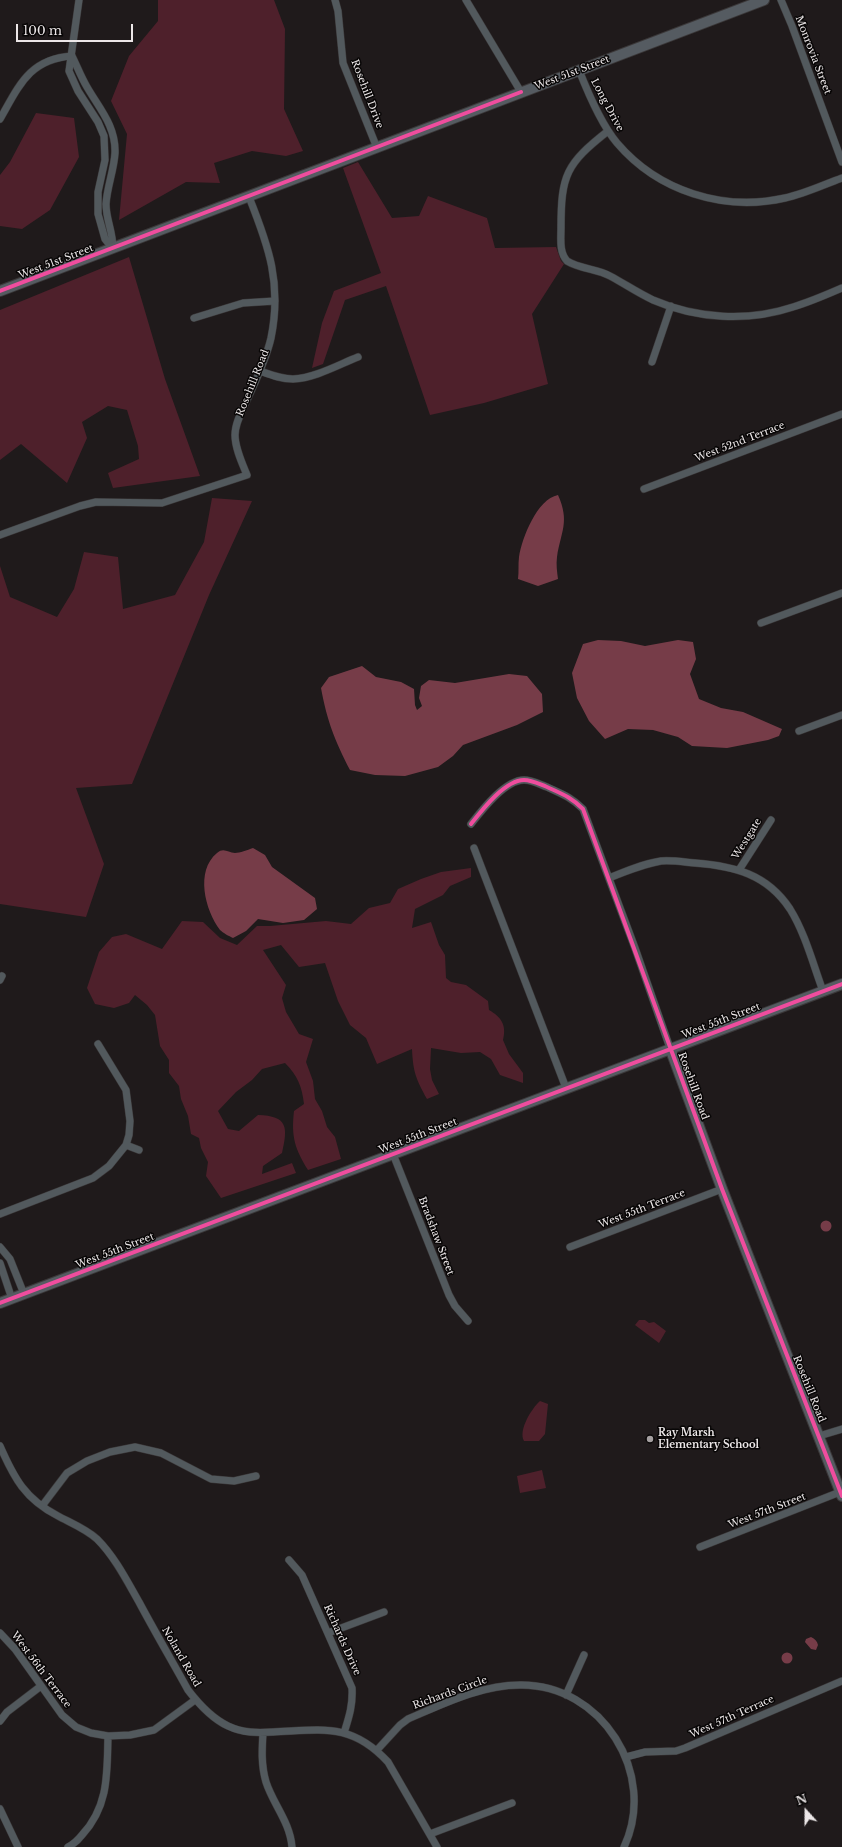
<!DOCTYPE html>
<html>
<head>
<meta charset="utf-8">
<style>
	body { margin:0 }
	#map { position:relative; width:842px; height:1847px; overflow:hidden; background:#1f1a1b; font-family:"Libre Baskerville",serif }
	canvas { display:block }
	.north { position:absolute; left:786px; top:1791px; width:40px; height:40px; -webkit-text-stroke:3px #080606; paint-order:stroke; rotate:339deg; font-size:11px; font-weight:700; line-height:16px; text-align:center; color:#ece7e8 }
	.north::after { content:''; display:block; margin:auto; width:14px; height:18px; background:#ece7e8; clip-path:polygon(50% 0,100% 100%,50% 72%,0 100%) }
	.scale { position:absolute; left:16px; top:24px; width:117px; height:18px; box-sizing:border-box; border:2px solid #ece7e8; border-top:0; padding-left:5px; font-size:12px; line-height:14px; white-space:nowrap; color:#ece7e8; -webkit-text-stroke:3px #080606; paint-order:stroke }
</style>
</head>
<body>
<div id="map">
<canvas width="842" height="1847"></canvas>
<div class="north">N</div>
<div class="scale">100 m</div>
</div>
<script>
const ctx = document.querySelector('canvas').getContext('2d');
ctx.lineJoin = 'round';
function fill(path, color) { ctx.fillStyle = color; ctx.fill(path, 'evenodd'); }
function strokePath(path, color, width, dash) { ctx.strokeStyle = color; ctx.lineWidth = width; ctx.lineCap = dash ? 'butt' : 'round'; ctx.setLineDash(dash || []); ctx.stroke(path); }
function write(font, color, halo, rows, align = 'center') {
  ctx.font = font + ' "Libre Baskerville",serif'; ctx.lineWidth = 3; ctx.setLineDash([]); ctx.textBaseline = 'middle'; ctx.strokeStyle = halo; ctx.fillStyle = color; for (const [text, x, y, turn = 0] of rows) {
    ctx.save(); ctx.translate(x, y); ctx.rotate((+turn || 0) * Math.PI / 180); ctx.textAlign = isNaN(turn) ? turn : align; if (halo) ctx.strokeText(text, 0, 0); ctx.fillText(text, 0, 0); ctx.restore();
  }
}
const green = new Path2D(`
	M158 0H274L285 29 284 109 303 151 286 156 252 151 214 163 220 183 186 182 119 220 127 134 111 101 129 56 158 21Z
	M36 113 74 118 79 157 50 210 22 229 0 226V175L10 162Z
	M358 162 392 218 419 216 428 196 487 218 495 248 556 247 561 261 564 264 532 314 548 384 484 403 430 415 386 286 345 300 323 364 312 368 322 323 334 291 381 273 343 168Z
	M129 257 165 379 200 476 113 488 108 473 139 459 138 446 127 410 108 406 82 422 87 438 67 483 21 444 0 460V310Z
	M212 498 252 501 209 595 132 784 76 788 104 864 86 917 0 904V566L10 597 57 617 74 589 84 552 118 557 123 609 175 595 204 542Z
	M471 868V877L450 886 443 895 415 909 412 928 431 922 439 945 445 955 446 978 451 982 466 985 488 1001 489 1010C501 1017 507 1025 503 1040L509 1054 523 1073V1083L500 1075 491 1059 480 1052 461 1053 431 1048 430 1069 432 1080 439 1094 427 1099C416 1079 413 1072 412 1049L377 1064 366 1038 350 1025 338 1001 325 963 299 967 281 945 263 950 286 985 282 998 286 1012 299 1034 313 1039 306 1062 313 1081 315 1099 322 1111 327 1127 335 1137 341 1159 308 1170C295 1149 291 1137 294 1111L304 1104C302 1087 298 1076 285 1063L262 1069 252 1080 236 1092 218 1111 228 1129 239 1131 258 1115C288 1116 288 1127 282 1153L263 1166 262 1174 292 1163 296 1173 221 1198 206 1176 208 1162 201 1148 199 1138 191 1134 188 1116 181 1099 179 1086 169 1073V1060L160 1046 155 1015 147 1005 135 995 129 1003 114 1008 95 1004 87 988 99 952 112 937 126 934 162 949 182 921 203 922 220 938 237 945 257 926H270L326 921 351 924 369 908 390 903 398 889 421 879 441 872Z
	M639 1320H645L649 1323 654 1322 666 1331 659 1343 635 1325Z
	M540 1401 548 1404 545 1434 539 1441H524C518 1430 532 1408 540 1401Z
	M542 1470 546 1488 520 1493 517 1476Z`);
const water = new Path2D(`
	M558 495C570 522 561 531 557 557 556 564 557 572 558 579L538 586 518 579C519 572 518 564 519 557 522 538 537 499 558 495Z
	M598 640 621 641 645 646 678 640 693 642 696 659 690 674 699 699 721 708 743 712 782 729 779 736 768 740 727 748 692 746 678 737 653 730 628 729 605 739 589 721 577 698 572 673 583 644Z
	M362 666 376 677 401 682 414 689 415 705 417 710 422 706 419 698 421 686 429 680 455 683 509 674 527 676 542 694 543 712 517 725 463 745 453 756 438 767 405 776 375 775 350 770C335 741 327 721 321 688L329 677Z
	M253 848 265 855 272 867 315 898 317 909 304 920 283 923 258 919 246 931 233 938C229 936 223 933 220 930 205 910 195 871 217 853 224 847 228 853 235 853 240 853 247 850 253 848Z
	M820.5 1226a5.5 5.5 0 1 1 11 0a5.5 5.5 0 1 1-11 0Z
	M811 1637C815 1639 817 1641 818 1645L816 1650 811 1649 805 1642 806 1639Z
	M781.5 1658a5.5 5.5 0 1 1 11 0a5.5 5.5 0 1 1-11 0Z`);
const street = new Path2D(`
	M79 0 69 71 78 91 98 122 104 136 105 160 98 192V214L105 239 113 249
	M335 0 338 11 343 63 377 148
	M466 0 521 92
	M781 0 792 26 842 162
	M72 56C77 66 81 77 87 87 99 108 116 126 115 153 114 170 107 187 106 204 106 220 113 231 113 249
	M579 70C588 93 601 124 617 143 658 191 723 212 785 198 804 194 823 185 842 178
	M0 119C19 86 29 59 72 56
	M608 131C566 164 561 175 561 228 561 239 559 252 567 261 580 269 597 269 610 276 625 284 638 293 653 300 697 319 748 322 793 307 810 302 826 295 842 288
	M194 318 243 303 275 301
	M652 362 671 306
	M260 371C271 375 281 379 293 379 315 378 338 365 358 357
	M644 489 842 414
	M0 535 80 506 96 502 162 503 247 475C242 463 235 448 235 435 235 423 242 411 247 400 256 380 266 360 271 338 282 284 269 247 249 197
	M761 623 842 593
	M799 731 842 715
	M471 824C482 810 505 780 524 780 532 780 539 784 547 787 562 794 571 797 583 809L635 948 670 1048
	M474 848 566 1088
	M739 870 771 820
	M609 878C626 871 643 864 661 861 672 860 684 862 695 863 734 866 767 874 790 909 805 933 813 964 823 991
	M0 980 2 976
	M126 1145 139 1150
	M393 1154 449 1295 455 1306 468 1321
	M0 1214 93 1178 109 1166 126 1145 129 1135 130 1121 126 1090 98 1044
	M0 1247 10 1259 24 1294
	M570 1247 722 1189
	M0 1263 12 1299
	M819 1436 842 1429
	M0 1446C14 1478 25 1499 58 1516 71 1523 86 1529 97 1539 115 1557 127 1581 139 1602 155 1632 172 1661 188 1690 198 1703 213 1719 228 1726 243 1733 257 1733 273 1732 322 1730 351 1722 388 1762L437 1847
	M42 1506 67 1473 87 1461 110 1452 135 1447 161 1453 211 1479 234 1481 256 1476
	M700 1547 840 1492
	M289 1560 302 1575 352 1688C353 1705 349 1717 344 1733
	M0 1633 15 1649 62 1715 76 1727 91 1733 108 1736 130 1735 154 1730 195 1700
	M328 1633 384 1612
	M566 1695 584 1655
	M0 1721 7 1712 41 1686
	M263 1733C262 1749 261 1765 266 1782 273 1804 290 1822 292 1847
	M377 1750 400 1725 408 1719C443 1704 481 1685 520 1685 602 1684 658 1774 624 1847
	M626 1757 645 1752 676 1751 685 1748 842 1681
	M0 1809 18 1847
	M430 1834 512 1803
	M68 1847C74 1844 78 1840 82 1835 109 1806 107 1773 108 1736`);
const secondary = new Path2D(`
	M0 291 764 0
	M670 1048 722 1189 842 1496
	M0 1303 842 984`);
const cycleway = new Path2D(`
	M0 291 521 92
	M471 824C482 810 505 780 524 780 532 780 539 784 547 787 562 794 571 797 583 809L722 1189 842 1496
	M0 1303 842 984`);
const markers = [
	[650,1439,4,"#a49fa0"]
];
const streetNames = [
	["Monrovia Street",813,55,69],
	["West 51st Street",572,73,-21],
	["Rosehill Drive",367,94,69],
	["Long Drive",607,105,62],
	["West 51st Street",56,262,-21],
	["Rosehill Road",253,383,-68],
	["West 52nd Terrace",740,442,-21],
	["Westgate",747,839,-58],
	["West 55th Street",721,1021,-21],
	["Rosehill Road",693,1086,70],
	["West 55th Street",418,1136,-21],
	["West 55th Terrace",642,1209,-21],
	["Bradshaw Street",436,1236,69],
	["West 55th Street",115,1251,-21],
	["Rosehill Road",809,1389,68],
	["West 57th Street",767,1511,-21],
	["Richards Drive",342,1640,66],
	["Noland Road",181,1657,60],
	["West 56th Terrace",41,1670,53],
	["Richards Circle",450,1693,-20],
	["West 57th Terrace",732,1717,-24]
];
const poiNames = [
	["Ray Marsh",658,1433],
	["Elementary School",658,1445]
];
fill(green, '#4e202b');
fill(water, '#763c48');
strokePath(street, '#3b3839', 8);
strokePath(secondary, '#3b3839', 12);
strokePath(street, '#52595d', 7);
strokePath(secondary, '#555b61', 10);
strokePath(cycleway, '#ef4d9e', 4);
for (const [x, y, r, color] of markers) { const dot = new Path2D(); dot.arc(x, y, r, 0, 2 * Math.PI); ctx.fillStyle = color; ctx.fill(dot); strokePath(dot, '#080606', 1.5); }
write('10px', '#ece7e8', '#080606', streetNames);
write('bold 10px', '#ece7e8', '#080606', poiNames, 'left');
</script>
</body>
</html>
